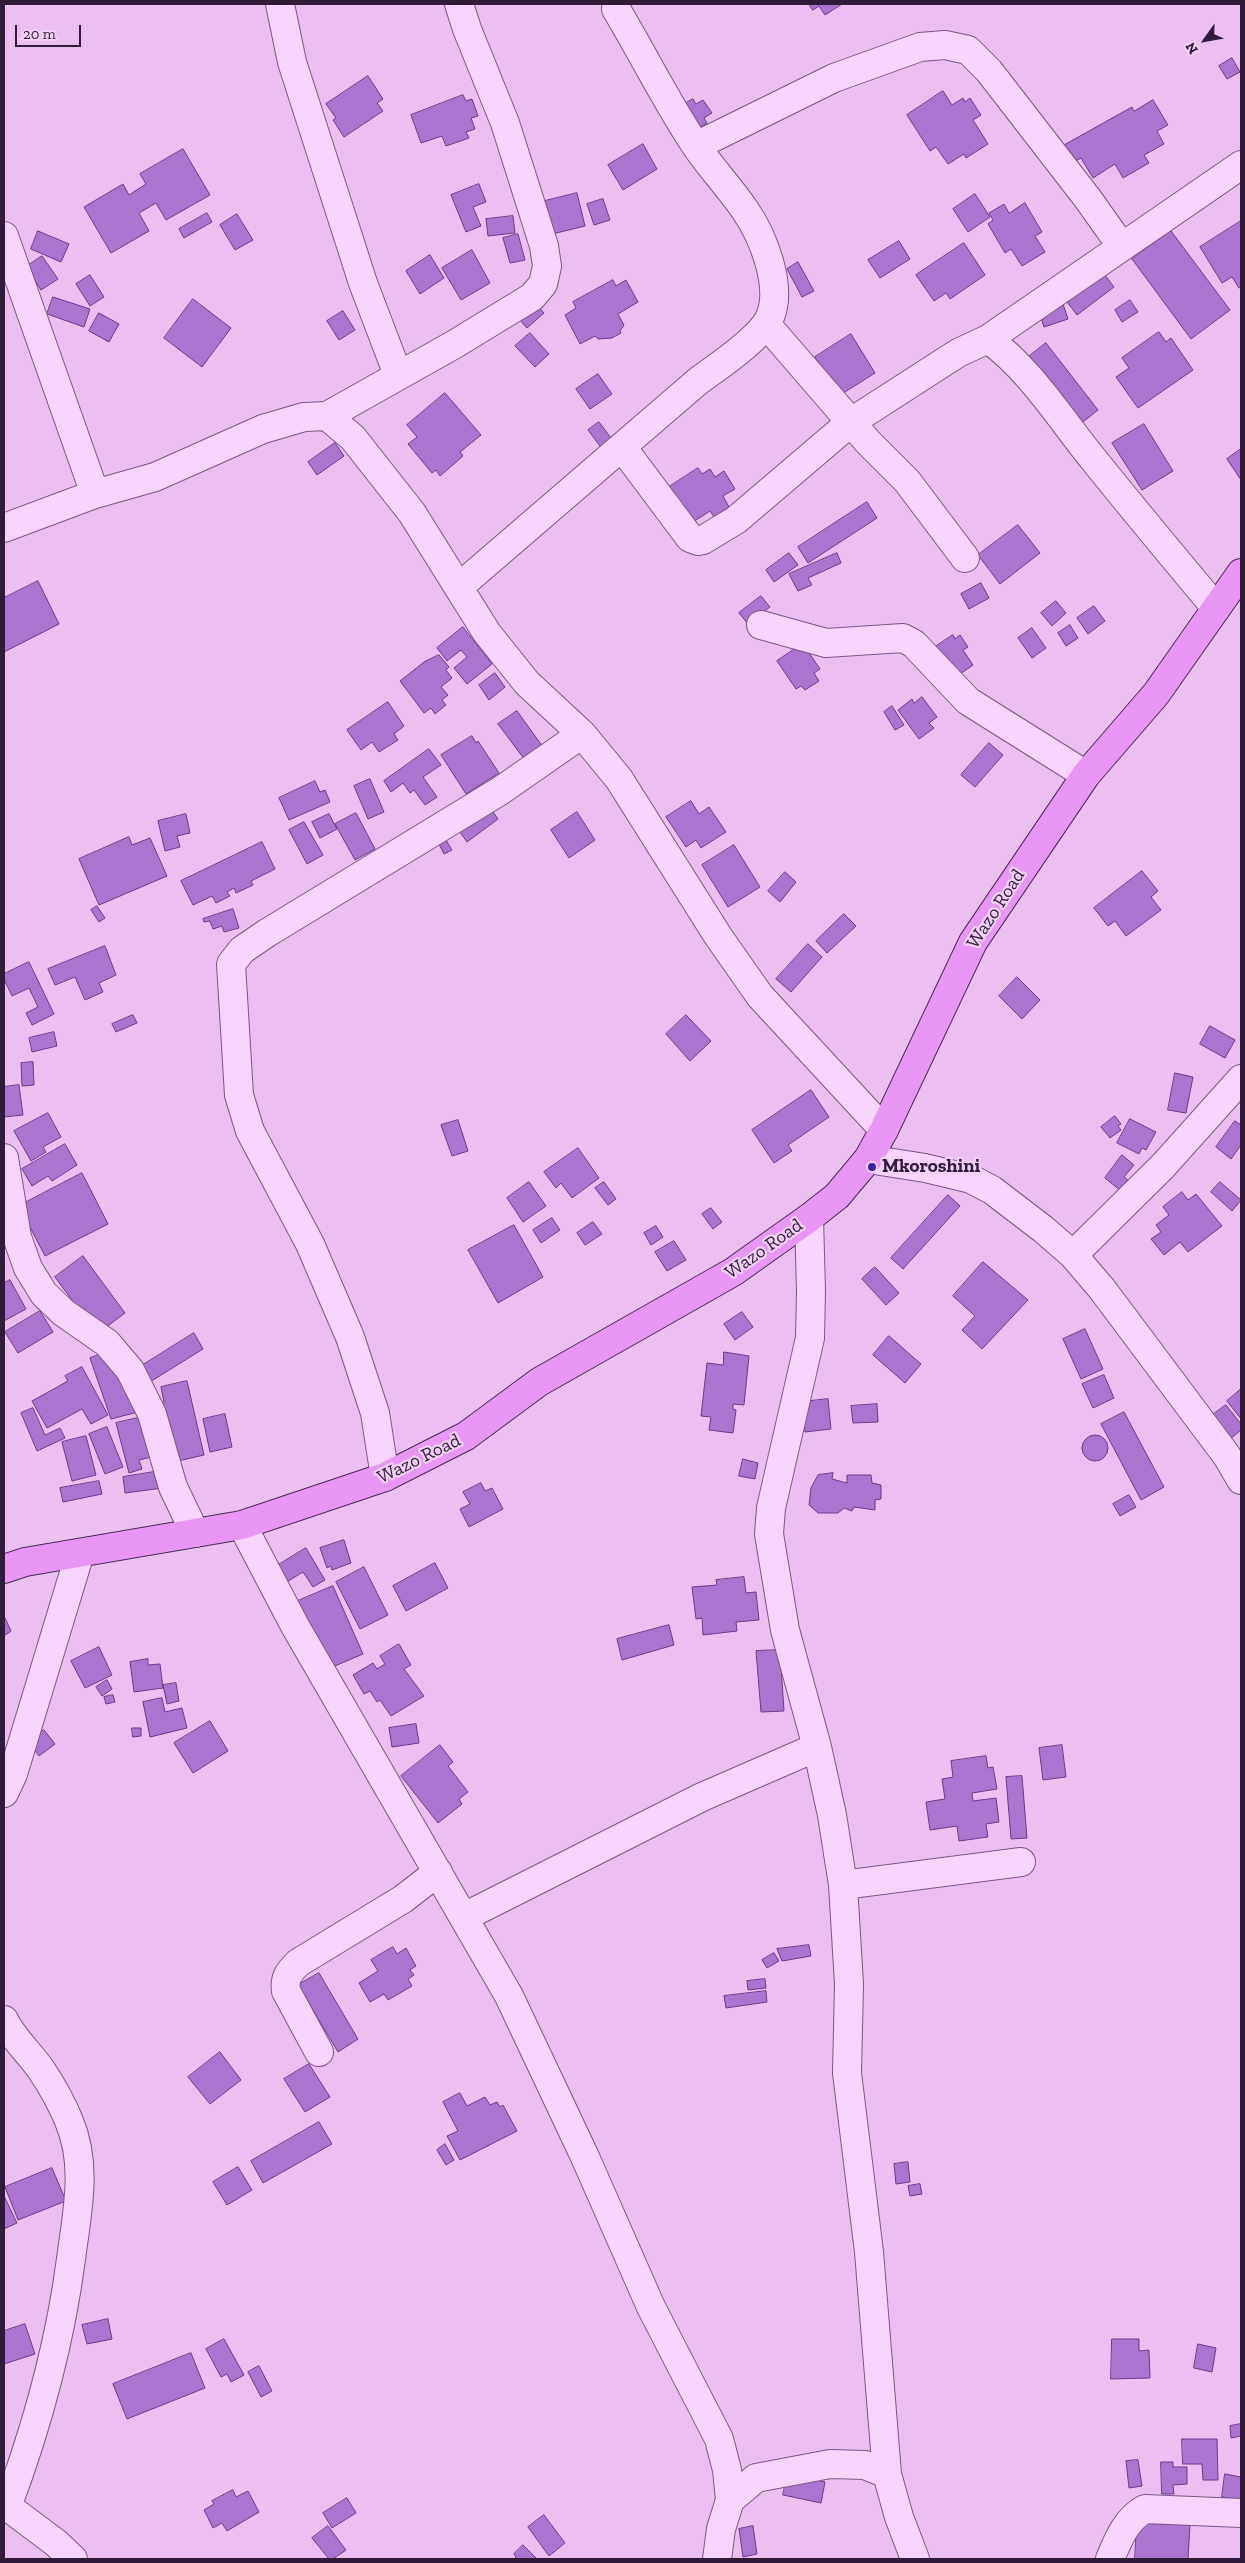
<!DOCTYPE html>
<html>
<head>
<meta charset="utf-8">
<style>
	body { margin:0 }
	#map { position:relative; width:1245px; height:2563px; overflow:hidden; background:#ebc0f0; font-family:"Zilla Slab",serif }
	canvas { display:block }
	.frame { position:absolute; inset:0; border:5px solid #301c39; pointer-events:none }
	.north { position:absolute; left:1180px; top:15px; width:50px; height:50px; -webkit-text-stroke:4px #f3d0f7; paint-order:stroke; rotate:238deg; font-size:14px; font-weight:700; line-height:20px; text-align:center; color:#301c39 }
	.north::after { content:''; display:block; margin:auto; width:18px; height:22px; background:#301c39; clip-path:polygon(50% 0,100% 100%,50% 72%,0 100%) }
	.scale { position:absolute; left:15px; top:25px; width:66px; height:22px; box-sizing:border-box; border:2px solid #301c39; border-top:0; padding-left:6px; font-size:15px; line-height:18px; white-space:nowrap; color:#301c39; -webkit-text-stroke:4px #f3d0f7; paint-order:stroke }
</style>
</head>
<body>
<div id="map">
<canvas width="1245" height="2563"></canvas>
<div class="frame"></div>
<div class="north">N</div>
<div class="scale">20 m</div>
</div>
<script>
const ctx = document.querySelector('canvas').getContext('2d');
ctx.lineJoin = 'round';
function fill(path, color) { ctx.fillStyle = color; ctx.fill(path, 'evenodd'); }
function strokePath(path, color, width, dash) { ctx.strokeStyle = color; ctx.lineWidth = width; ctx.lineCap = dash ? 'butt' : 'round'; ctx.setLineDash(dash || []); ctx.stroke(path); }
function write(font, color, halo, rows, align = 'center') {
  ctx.font = font + ' "Zilla Slab",serif'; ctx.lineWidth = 4.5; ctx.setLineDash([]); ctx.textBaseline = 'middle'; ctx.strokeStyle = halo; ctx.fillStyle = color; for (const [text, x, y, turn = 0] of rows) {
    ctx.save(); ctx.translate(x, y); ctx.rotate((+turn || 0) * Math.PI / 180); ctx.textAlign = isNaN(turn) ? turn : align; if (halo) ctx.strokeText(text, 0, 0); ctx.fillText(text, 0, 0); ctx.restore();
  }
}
const building = new Path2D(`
	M809 4H842L825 15 819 6 813 10Z
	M1232 58 1240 72 1227 79 1219 66Z
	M368 76 383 99 377 103 383 111 344 137 333 120 336 118 326 104Z
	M943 91 952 105 963 98 965 102 970 98 981 115 973 120 988 144 966 158 964 154 948 164 936 147 930 151 907 115Z
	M463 95 466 101 472 99 478 116 471 118 475 129 466 132 469 138 446 146 442 136 421 143 411 115Z
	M693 99 696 104 703 100 712 113 704 118 707 123 694 131 679 107Z
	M1153 100 1168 125 1157 131 1164 144 1144 155 1149 163 1123 178 1115 164 1093 178 1081 158 1074 162 1064 145 1132 107 1134 111Z
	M643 144 657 169 623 190 608 165Z
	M183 149 210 195 166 220 156 203 139 213 149 231 111 253 84 207 123 184 129 195 146 184 140 174Z
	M479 184 486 202 473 207 481 226 466 232 451 195Z
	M577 193 585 226 544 236 537 203Z
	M975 194 990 217 968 232 953 209Z
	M603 199 610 220 594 225 587 204Z
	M1025 203 1042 232 1035 236 1045 252 1022 266 1011 249 1005 253 988 224 993 220 989 213 1004 204 1009 213Z
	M207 213 212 222 184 238 179 229Z
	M237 214 253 240 235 250 220 225Z
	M513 216 515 233 488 236 486 219Z
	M1241 221V287L1239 288 1232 277 1222 283 1200 247Z
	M38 231 69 244 61 262 31 249Z
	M1171 231 1230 310 1191 339 1132 259Z
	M518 234 525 260 510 263 503 238Z
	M899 241 910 259 880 278 868 260Z
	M964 243 985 275 950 299 946 293 934 301 916 275Z
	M472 250 490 283 461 300 442 268Z
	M430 255 444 278 420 294 406 271Z
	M42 256 58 279 41 290 26 267Z
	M798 262 814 291 802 297 787 269Z
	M1101 270 1114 287 1077 315 1064 298Z
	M90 275 104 297 90 306 76 284Z
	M613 280 616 286 626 280 638 302 618 314 624 325 620 331 621 333 612 338 598 339 595 336 580 344 565 315 576 308 573 302Z
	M53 297 90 309 84 327 47 314Z
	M193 299 231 328 202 367 164 338Z
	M1130 300 1138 312 1122 322 1115 310Z
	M1062 301 1068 319 1044 327 1038 309Z
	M535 303 544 313 527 328 518 318Z
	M343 311 355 330 339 340 327 321Z
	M99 313 119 324 109 342 89 331Z
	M1159 332 1166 342 1171 338 1193 370 1138 408 1116 377 1129 368 1122 358Z
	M530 333 549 354 535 367 515 346Z
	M851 334 875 373 837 397 811 371 820 365 815 357Z
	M1046 343 1098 410 1074 429 1022 362Z
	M598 374 612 394 590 409 576 389Z
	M445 393 481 435 460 452 463 456 440 476 436 470 432 473 408 444 417 437 407 425Z
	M599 422 614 442 603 450 588 430Z
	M1144 424 1173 471 1142 490 1112 443Z
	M335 443 344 456 317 475 308 462Z
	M1241 449V480L1227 459Z
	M698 468 702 474 710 469 715 477 724 471 735 489 723 496 729 507 714 517 710 511 693 522 669 487Z
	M867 502 877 518 808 563 798 547Z
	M1018 525 1040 553 1000 584 978 555Z
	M789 553 798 565 774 582 766 570Z
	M837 553 841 563 808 578 812 585 798 591 789 574Z
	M38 581 59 624 4 652V598Z
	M981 583 989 598 969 609 961 594Z
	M761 596 770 607 748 624 739 613Z
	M1056 601 1066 613 1052 626 1041 613Z
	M1094 606 1105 621 1088 634 1077 618Z
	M1070 625 1078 638 1066 646 1058 633Z
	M463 627 492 664 467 684 454 668 467 657 461 650 447 661 437 648Z
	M1032 628 1046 648 1032 658 1018 638Z
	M953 635 955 639 960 635 968 647 963 650 973 665 953 679 932 649Z
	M799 646 805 647 820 669 814 673 819 681 805 690 801 686 796 689 777 661Z
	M439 655 449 667 446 670 452 678 441 687 448 695 442 700 446 705 435 714 431 708 424 713 400 681 424 662Z
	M495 673 505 687 489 700 479 685Z
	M922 697 937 717 929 723 934 728 919 739 898 710 912 699 914 703Z
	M388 702 404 726 394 734 398 740 379 752 372 742 361 750 347 730Z
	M892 706 904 725 895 730 884 712Z
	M517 711 543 747 525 760 498 724Z
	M472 736 476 743 478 741 499 773 466 794 441 755Z
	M989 743 1003 755 975 787 961 775Z
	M429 749 441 765 423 777 437 797 425 805 414 790 410 793 403 783 391 792 384 781Z
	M370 779 384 812 368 819 354 786Z
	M315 781 320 792 325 790 330 802 289 820 279 798Z
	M691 801 699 814 709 807 726 832 701 848 696 840 686 847 666 817Z
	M488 805 498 819 467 842 457 828Z
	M577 812 595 840 569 858 551 830Z
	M356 813 375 849 355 860 335 824Z
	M186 814 190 833 177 836 180 847 165 851 158 821Z
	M329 814 337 829 320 838 312 822Z
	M304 822 323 855 307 864 289 830Z
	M129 837 132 845 150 838 167 876 99 905 79 859Z
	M446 840 452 850 444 854 439 844Z
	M262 842 275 869 251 881 253 885 236 893 234 888 227 892 230 896 216 903 212 896 193 905 181 881Z
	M734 845 760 887 728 907 702 865Z
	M1142 871 1158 891 1151 897 1161 910 1126 936 1115 921 1108 926 1094 908Z
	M785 872 796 882 780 902 768 891Z
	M97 906 105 918 99 922 91 910Z
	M233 909 239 928 224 932 222 926 213 929 210 921 204 922 203 919Z
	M844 914 856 926 827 953 816 941Z
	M808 944 822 957 791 992 776 979Z
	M105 946 116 975 99 983 103 992 85 1000 75 977 55 985 48 969Z
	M29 962 54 1014 32 1025 26 1013 38 1007 29 988 12 996 4 979V974Z
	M1017 977 1040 1000 1022 1019 999 996Z
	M133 1015 137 1023 116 1032 112 1024Z
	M686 1015 711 1041 690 1061 666 1034Z
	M1210 1026 1235 1040 1225 1058 1200 1044Z
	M54 1032 57 1046 32 1052 29 1038Z
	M33 1062 34 1085 22 1086 21 1063Z
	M1175 1073 1193 1077 1186 1113 1168 1110Z
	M19 1085 23 1115 4 1117V1087Z
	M811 1090 829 1117 788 1145 792 1151 774 1163 752 1130Z
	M48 1113 61 1137 43 1147 46 1152 31 1161 14 1131Z
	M1115 1116 1121 1124 1118 1126 1121 1130 1110 1138 1101 1127Z
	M1130 1119 1156 1132 1146 1150 1142 1148 1139 1154 1117 1143Z
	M458 1120 468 1151 452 1156 441 1125Z
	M1235 1121 1241 1125V1145L1231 1159 1216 1147Z
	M65 1144 77 1165 52 1181 48 1176 32 1186 22 1169Z
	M578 1148 599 1178 572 1198 561 1183 556 1188 544 1172Z
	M1122 1155 1134 1165 1124 1177 1129 1181 1121 1191 1105 1178Z
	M82 1173 108 1224 45 1256 19 1206Z
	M529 1182 546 1206 523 1222 507 1198Z
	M604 1182 616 1199 608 1205 595 1188Z
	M1220 1182 1241 1200 1232 1211 1211 1192Z
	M1182 1192 1188 1200 1196 1194 1222 1226 1188 1252 1180 1242 1164 1255 1151 1239 1161 1232 1156 1225 1169 1215 1163 1207Z
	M948 1195 960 1206 903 1269 891 1258Z
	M711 1208 722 1222 713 1229 702 1214Z
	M552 1218 560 1230 541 1243 533 1230Z
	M593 1222 602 1234 585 1245 577 1233Z
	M514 1225 543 1277 498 1303 468 1250Z
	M656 1226 663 1237 651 1245 644 1233Z
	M674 1241 686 1260 667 1271 655 1252Z
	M83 1256 125 1313 97 1334 55 1277Z
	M983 1262 1028 1300 982 1349 962 1330 975 1316 953 1296Z
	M875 1267 899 1293 886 1305 862 1279Z
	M10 1280 26 1309 4 1321V1283Z
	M40 1311 53 1332 18 1353 5 1332Z
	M742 1312 753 1327 735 1340 724 1324Z
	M1085 1329 1103 1369 1081 1379 1063 1339Z
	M194 1333 203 1349 145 1385 135 1370Z
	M889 1336 921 1364 905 1383 873 1355Z
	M111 1351 142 1411 111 1419 90 1358Z
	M724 1352 749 1356 744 1405 733 1404V1409L736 1410 733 1433 709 1430 711 1417 701 1416 707 1363 723 1365Z
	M82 1367 108 1415 91 1424 82 1409 47 1428 32 1401 68 1381 65 1376Z
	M1104 1375 1114 1398 1093 1408 1082 1384Z
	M187 1381 204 1455 178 1461 155 1404 164 1402 161 1387Z
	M1241 1389V1419L1227 1401Z
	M828 1399 831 1429 805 1432 802 1402Z
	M877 1404 878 1422 853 1423 851 1406Z
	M1226 1405 1241 1424V1430L1229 1440 1211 1416Z
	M33 1408 45 1435 60 1428 65 1438 37 1451 21 1413Z
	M1124 1412 1164 1487 1141 1500 1101 1424Z
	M225 1414 232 1447 210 1452 203 1419Z
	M142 1417 152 1457 139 1460 142 1469 129 1473 116 1423Z
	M107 1427 123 1467 105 1474 89 1434Z
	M1082 1448a13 13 0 1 1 26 0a13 13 0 1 1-26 0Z
	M86 1436 96 1475 72 1481 62 1442Z
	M743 1459 758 1463 755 1479 739 1476Z
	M160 1471 163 1488 125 1493 123 1477Z
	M833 1473 832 1479 847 1483V1475H871L872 1483 881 1485V1499L875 1500V1510L854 1507 852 1511 844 1508 838 1513H818L809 1505 811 1488 818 1475Z
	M99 1481 102 1494 63 1502 60 1488Z
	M481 1483 485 1491 492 1488 503 1509 469 1527 460 1509 470 1504 463 1492Z
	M1129 1495 1136 1507 1120 1516 1113 1504Z
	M344 1540 351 1563 332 1570 331 1566 327 1568 320 1548Z
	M306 1548 325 1580 313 1587 303 1572 285 1583 275 1567Z
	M435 1563 448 1588 406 1611 393 1586Z
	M364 1567 388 1615 360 1629 336 1582Z
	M744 1577 746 1593 756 1592 759 1620 736 1622 737 1631 703 1635 702 1618 696 1619 692 1587 717 1585 716 1580Z
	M333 1586 363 1654 323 1671 293 1603Z
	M4 1616 11 1631 4 1636Z
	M669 1625 674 1645 622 1660 617 1639Z
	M399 1644 411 1665 404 1669 424 1696 391 1716 380 1700 377 1702 370 1691 364 1694 353 1675 373 1663 377 1669 385 1664 380 1656Z
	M99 1647 112 1675 85 1688 71 1661Z
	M780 1650 784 1711 761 1712 756 1651Z
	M148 1659V1665L160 1664 163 1688 134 1692 130 1662Z
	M107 1680 112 1689 102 1696 96 1687Z
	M176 1683 179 1701 167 1704 163 1685Z
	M113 1695 115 1702 106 1704 104 1697Z
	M162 1698 165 1712 182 1708 187 1728 150 1737 143 1702Z
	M210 1721 228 1751 193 1773 174 1743Z
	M416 1724 419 1743 392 1747 389 1728Z
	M132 1728H141V1736L133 1737Z
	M44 1730 55 1744 39 1756 28 1741Z
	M440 1745 453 1762 448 1766 468 1792 459 1799 462 1804 438 1823 401 1776Z
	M1062 1745 1066 1777 1043 1780 1039 1748Z
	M986 1756 988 1768 993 1767 997 1789 972 1793 973 1801 996 1798 999 1822 986 1824 988 1837 959 1841 957 1826 930 1830 926 1802 945 1799 942 1779 953 1777 951 1761Z
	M1022 1776 1027 1838 1011 1839 1006 1777Z
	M809 1945 811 1956 782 1961 777 1949Z
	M393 1947 397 1954 406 1948 416 1966 410 1970 414 1975 408 1979 412 1986 388 2000 384 1994 370 2002 359 1983 378 1971 371 1960Z
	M774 1953 779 1961 767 1968 762 1960Z
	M319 1973 358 2039 338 2052 298 1985Z
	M765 1979 766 1988 748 1990 747 1981Z
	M766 1991 767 2002 726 2008 724 1996Z
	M220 2052 241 2080 210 2104 188 2077Z
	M309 2064 330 2097 305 2112 284 2079Z
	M460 2093 467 2106 485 2097 490 2105 497 2102 500 2107 503 2105 517 2131 460 2160 447 2136 458 2131 443 2102Z
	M319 2122 332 2144 263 2183 251 2161Z
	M445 2144 454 2160 446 2165 437 2150Z
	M908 2162 910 2182 896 2184 894 2164Z
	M238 2167 252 2190 227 2205 213 2182Z
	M52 2168 66 2201 18 2220 5 2187Z
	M920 2184 922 2194 910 2196 908 2186Z
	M4 2196 17 2223 4 2229Z
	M108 2319 112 2339 87 2344 82 2325Z
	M25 2324 35 2354 4 2364V2331Z
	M224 2339 244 2375 231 2382 227 2374 221 2377 206 2349Z
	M1112 2339H1139V2351L1149 2350 1150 2378 1111 2379Z
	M1198 2344 1216 2348 1212 2372 1194 2368Z
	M191 2353 205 2388 127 2419 113 2384Z
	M259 2366 272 2391 261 2397 248 2372Z
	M1241 2424V2436L1231 2438 1230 2426Z
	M1182 2439H1217L1218 2480H1203L1202 2464H1183Z
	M1138 2460 1142 2486 1129 2488 1126 2461Z
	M1161 2462H1173V2467H1187V2484L1173 2485 1174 2494H1162Z
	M788 2473 825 2482 821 2503 783 2495Z
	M1225 2474 1241 2477V2500L1222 2497Z
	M233 2490 236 2497 248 2491 259 2512 227 2531 222 2523 213 2528 204 2510 214 2504 212 2501Z
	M347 2498 356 2513 332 2528 323 2513Z
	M544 2515 565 2543 549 2556 528 2527Z
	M1137 2522 1190 2525 1188 2559H1135Z
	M328 2526 346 2550 333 2559H329L312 2538Z
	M753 2526 757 2554 743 2557 739 2529Z
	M523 2545 537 2559H514L516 2557 514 2554Z`);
const minor = new Path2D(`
	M280 4 292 62 363 283 398 375
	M696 146 834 78 920 47 945 45 968 50 989 71 1088 199 1122 247
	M4 236 95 494
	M766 324 868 442 907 481 965 558
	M988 339 1241 165
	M327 416 455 344 532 297 543 284 547 266 544 246 505 123 467 29 459 4
	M622 447 690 538 698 541 703 540 736 520 851 422 958 353 988 339C1031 370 1061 420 1094 460 1134 510 1175 559 1216 608
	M4 528 95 494 155 477 263 429 304 417 327 416 353 438 412 513 487 633 527 683 582 734 619 779 718 936 760 996 884 1130
	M459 587 697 382C717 367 761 338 770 317 783 286 763 236 745 210 730 188 711 168 696 146 667 103 643 54 616 9
	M761 625 826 643 903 638 914 644 968 701 1086 775
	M4 1158 17 1237 28 1268 44 1294 64 1313 107 1343 130 1370 152 1414 173 1487 195 1533
	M868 1159 925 1168 971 1179 992 1190 1043 1229 1073 1255 1102 1289 1227 1456 1241 1480
	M809 1218 811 1291 810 1338 771 1508 769 1534 785 1630 817 1747 832 1815 843 1885 849 1984 847 2073 869 2252 887 2474 899 2517 915 2559
	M1073 1255 1163 1166 1241 1079
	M385 1477 375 1413 350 1337 310 1244 250 1131 239 1095 231 964 242 950 267 933 500 791 582 734
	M242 1525 295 1626 509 1996 585 2157 651 2307 719 2439 727 2470 730 2500
	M4 1793 13 1774 80 1553
	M843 1885 1021 1862
	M464 1917 702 1797 817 1747
	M4 2020C13 2039 30 2053 42 2071 52 2086 62 2104 69 2121 88 2166 77 2212 71 2259 60 2343 37 2427 7 2507
	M319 2052 286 1991C284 1978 289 1972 298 1963L403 1899 438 1872
	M4 2504 56 2543 73 2559
	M717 2559 721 2529 730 2500 756 2478 830 2464 865 2465 887 2474
	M1110 2559C1118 2540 1126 2519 1145 2509L1241 2513`);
const major = new Path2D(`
	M4 1569 25 1562 242 1525 385 1477 466 1436 539 1382 733 1272 809 1218 837 1196 868 1159 884 1130 973 942 1086 775 1156 694 1241 573`);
const markers = [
	[872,1167,5,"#38239d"]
];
const streetNames = [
	["Wazo Road",996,909,-57],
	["Wazo Road",764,1249,-35],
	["Wazo Road",419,1459,-26]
];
const poiNames = [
	["Mkoroshini",882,1167]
];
fill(building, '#ab74d1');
strokePath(building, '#693b8b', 1);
strokePath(minor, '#7c578b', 30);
strokePath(major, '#482c58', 30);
strokePath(minor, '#f6d4fb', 28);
strokePath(major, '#e995f6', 28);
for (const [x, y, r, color] of markers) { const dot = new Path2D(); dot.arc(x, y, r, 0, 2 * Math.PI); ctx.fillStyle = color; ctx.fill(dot); strokePath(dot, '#f3d0f7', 2); }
write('19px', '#301c39', '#f3d0f7', streetNames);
write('bold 19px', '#301c39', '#f3d0f7', poiNames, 'left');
</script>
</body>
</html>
